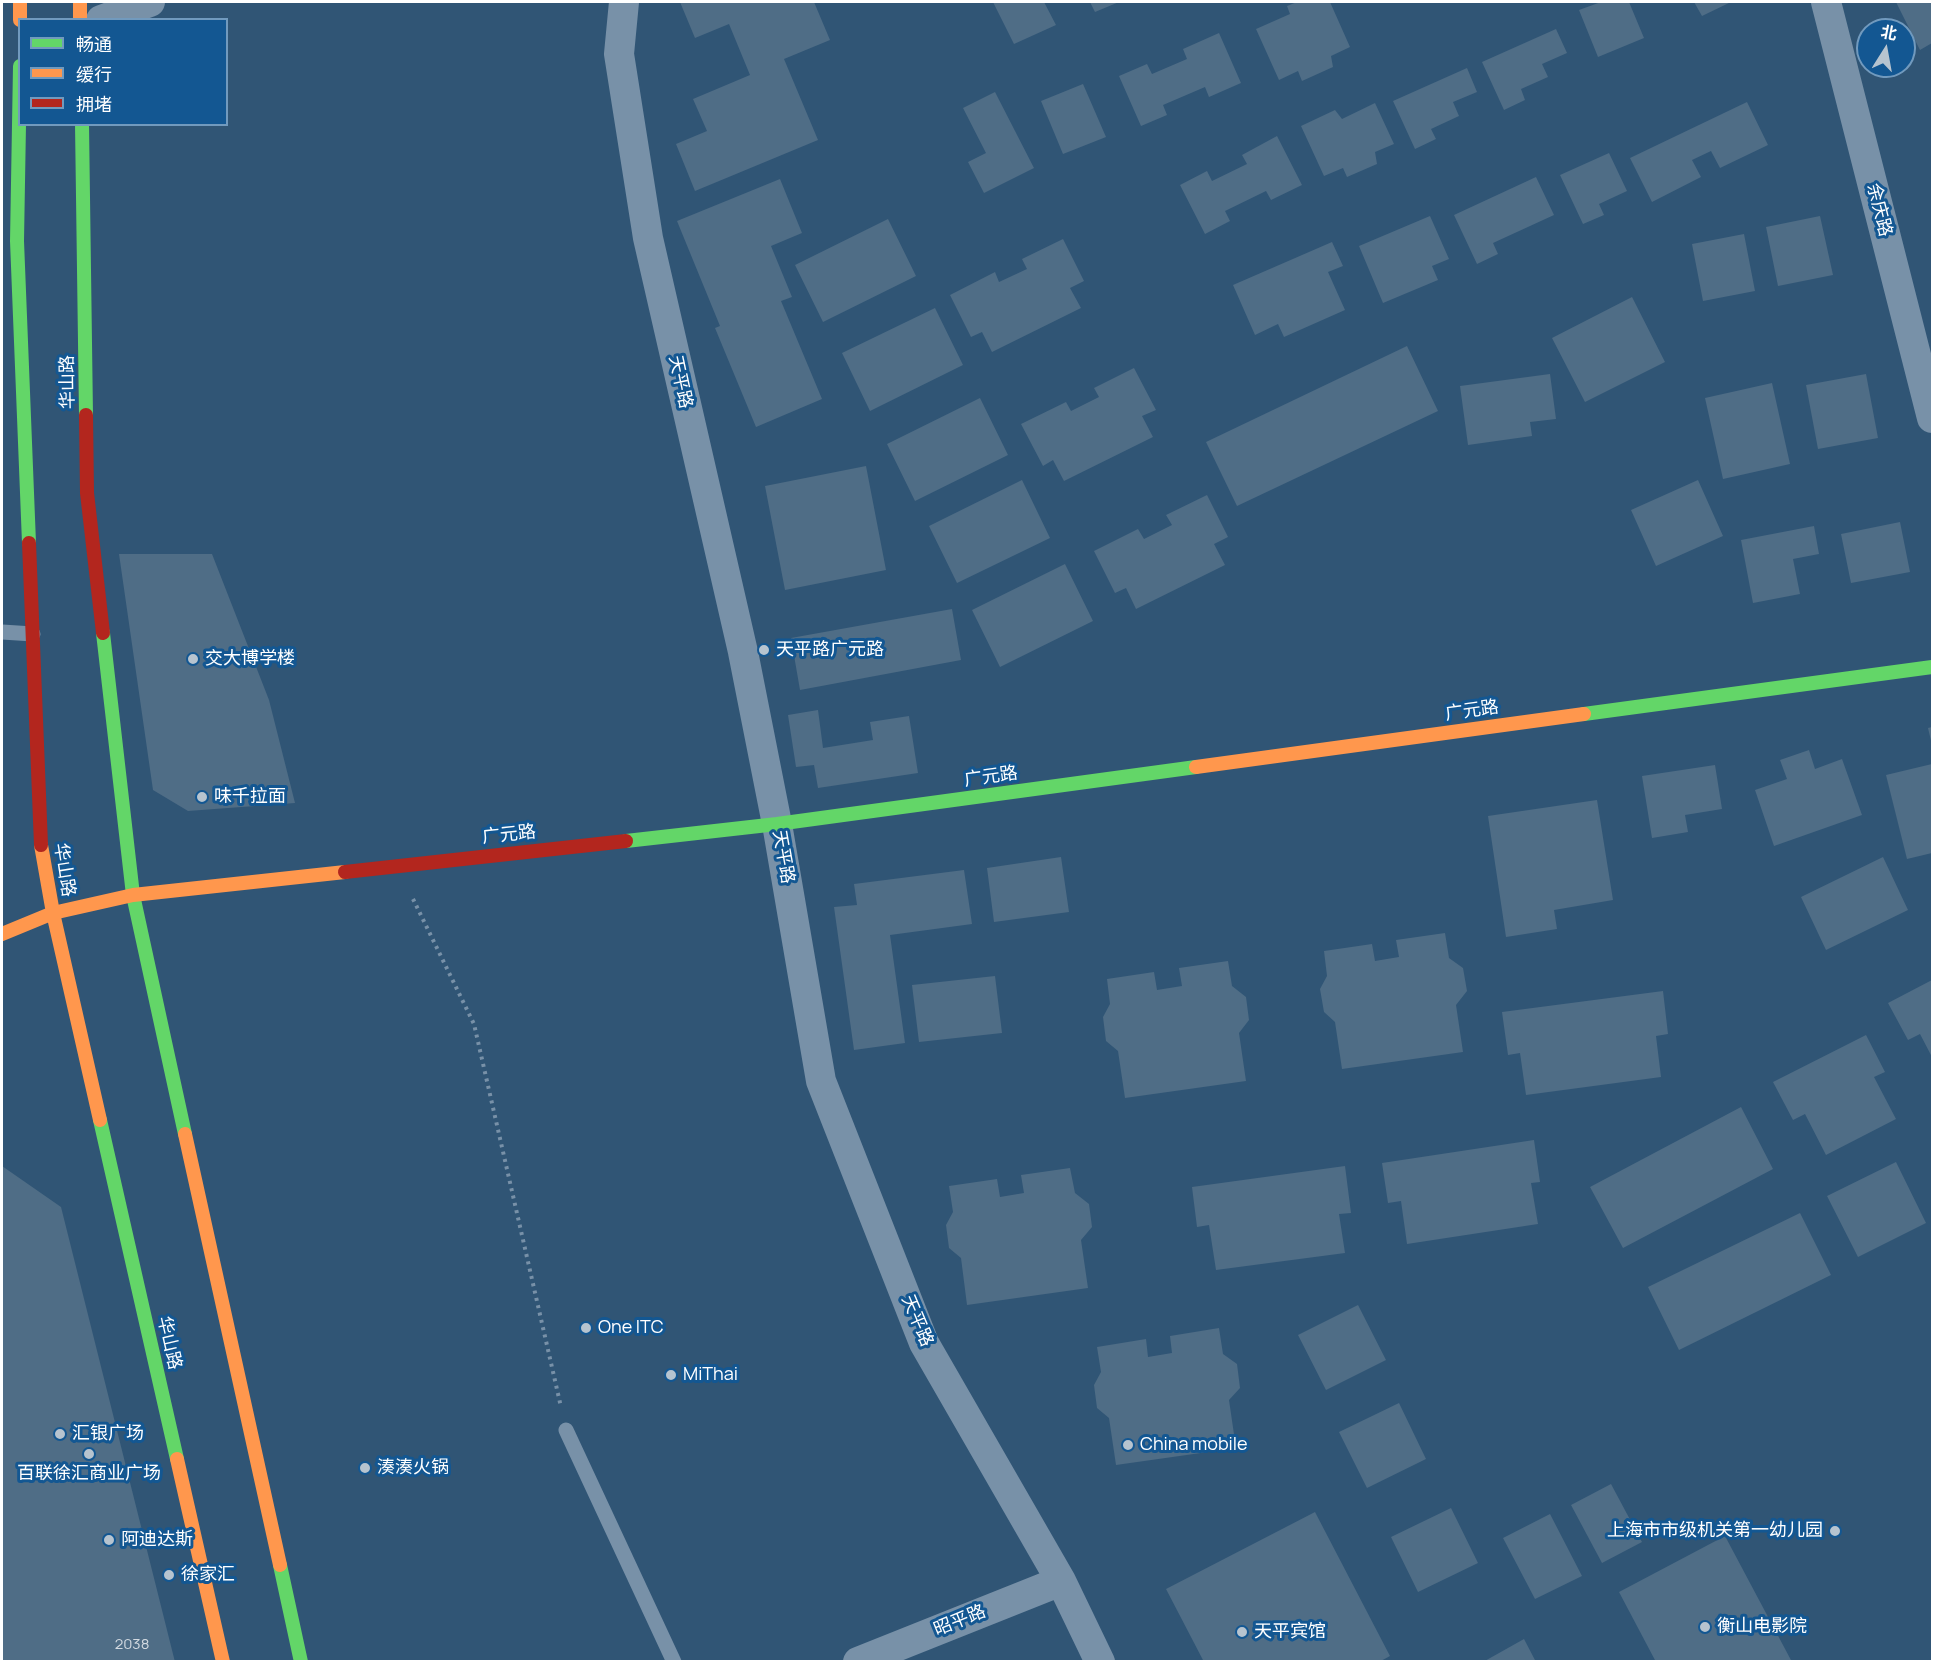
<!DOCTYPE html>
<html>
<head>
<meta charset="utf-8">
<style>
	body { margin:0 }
	#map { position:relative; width:1934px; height:1663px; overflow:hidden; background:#305575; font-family:Manrope,"Noto Sans SC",sans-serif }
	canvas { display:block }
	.frame { position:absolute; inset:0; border:3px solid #fff; pointer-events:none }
	.legend { position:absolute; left:18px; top:18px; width:210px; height:108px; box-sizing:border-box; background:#135792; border:2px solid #719abe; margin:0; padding:8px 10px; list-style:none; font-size:18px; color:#fff }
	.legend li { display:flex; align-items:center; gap:12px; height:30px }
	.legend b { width:30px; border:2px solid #719abe }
	.north { position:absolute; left:1856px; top:18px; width:60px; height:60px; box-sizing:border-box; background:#135792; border:2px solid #719abe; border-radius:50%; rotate:11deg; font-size:16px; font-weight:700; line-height:24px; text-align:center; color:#fff }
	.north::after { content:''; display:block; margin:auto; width:21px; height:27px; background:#b7c4cf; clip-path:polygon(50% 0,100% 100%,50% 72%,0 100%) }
</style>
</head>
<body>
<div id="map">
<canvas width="1934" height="1663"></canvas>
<div class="frame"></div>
<ul class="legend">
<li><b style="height:8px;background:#63d668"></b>畅通</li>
<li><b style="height:8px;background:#ff974d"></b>缓行</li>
<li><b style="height:8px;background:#b3261e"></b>拥堵</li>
</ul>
<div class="north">北</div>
</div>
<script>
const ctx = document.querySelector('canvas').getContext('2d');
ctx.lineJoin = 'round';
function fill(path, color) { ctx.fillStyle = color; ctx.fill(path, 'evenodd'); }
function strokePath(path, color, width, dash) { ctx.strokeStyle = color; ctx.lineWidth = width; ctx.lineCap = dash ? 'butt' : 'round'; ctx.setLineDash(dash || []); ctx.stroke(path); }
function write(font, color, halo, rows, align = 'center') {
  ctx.font = font + ' Manrope,"Noto Sans SC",sans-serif'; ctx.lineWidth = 6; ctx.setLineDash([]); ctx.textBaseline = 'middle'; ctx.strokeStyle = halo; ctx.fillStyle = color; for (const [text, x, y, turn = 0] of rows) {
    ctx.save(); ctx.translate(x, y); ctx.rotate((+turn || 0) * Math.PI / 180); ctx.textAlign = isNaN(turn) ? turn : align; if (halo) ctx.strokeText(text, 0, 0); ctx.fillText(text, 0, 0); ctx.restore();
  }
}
const building = new Path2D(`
	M680 2H814L830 40 784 59 818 140 695 191 676 144 707 131 693 99 750 75 729 24 695 38Z
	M993 2H1044L1056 25 1014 44Z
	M1090 2H1119L1095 12Z
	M1297 2H1330L1350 47 1331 56 1333 67 1302 81 1298 71 1279 80 1256 29 1290 14 1287 6Z
	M1601 2H1629L1644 38 1598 57 1579 10Z
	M1694 2H1731L1702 16Z
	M1896 2H1932V43L1920 50Z
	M1556 29 1567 53 1542 64 1548 77 1521 89 1525 100 1504 110 1482 62Z
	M1219 33 1241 83 1209 97 1205 87 1163 105 1167 115 1141 126 1119 76 1147 64 1152 74 1187 59 1183 49Z
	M1467 68 1477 92 1453 102 1459 116 1431 129 1436 139 1415 149 1393 101Z
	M1083 84 1106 137 1063 154 1041 101Z
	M995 92 1034 168 984 193 968 162 986 153 963 108Z
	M1747 102 1768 145 1720 168 1711 151 1692 160 1701 177 1652 202 1630 158Z
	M1375 103 1394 144 1375 152 1377 164 1347 177 1343 168 1324 176 1301 126 1335 110 1342 119Z
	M1277 136 1302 185 1271 200 1266 191 1225 211 1230 221 1205 234 1180 185 1207 171 1212 181 1247 164 1242 155Z
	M1609 153 1627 191 1599 204 1604 215 1583 224 1560 175Z
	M1536 177 1554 215 1493 243 1498 254 1477 264 1454 215Z
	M780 179 802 233 771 246 792 297 781 301 822 399 756 427 715 328 720 326 677 221Z
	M1430 216 1449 259 1432 266 1438 280 1383 303 1359 246Z
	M1820 216 1833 275 1778 286 1766 227Z
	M888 219 916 276 823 322 795 265Z
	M1744 234 1755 291 1703 301 1692 244Z
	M1063 239 1084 281 1070 288 1081 308 992 352 982 332 971 337 950 295 995 272 999 282 1027 269 1022 259Z
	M1332 242 1343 266 1328 272 1345 310 1284 337 1278 324 1255 335 1233 285Z
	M1632 297 1665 362 1585 402 1552 338Z
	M935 308 963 365 870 411 842 353Z
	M1407 346 1438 411 1237 506 1206 442Z
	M1134 368 1156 410 1142 416 1153 437 1064 481 1053 460 1043 466 1021 424 1066 402 1071 411 1099 397 1094 388Z
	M1550 374 1556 419 1530 422 1532 436 1468 445 1460 386Z
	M1866 374 1878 438 1818 449 1806 385Z
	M1772 383 1790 464 1723 479 1705 398Z
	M980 398 1008 455 915 501 887 444Z
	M866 466 886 570 785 590 765 486Z
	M1022 480 1050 538 957 583 929 526Z
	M1698 480 1723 536 1656 566 1631 510Z
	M1207 495 1228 537 1214 544 1225 565 1136 609 1126 588 1115 593 1094 551 1138 529 1144 539 1172 525 1166 515Z
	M1900 522 1910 572 1851 583 1841 534Z
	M1814 526 1819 554 1793 559 1800 594 1753 603 1741 540Z
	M119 554H212L269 700 295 803 188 811 153 790Z
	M1065 564 1093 621 1000 667 972 610Z
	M952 609 961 660 800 690 791 638Z
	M818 710 823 748 873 740 870 722 909 716 918 773 818 788 814 765 796 767 788 715Z
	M1932 727V745L1928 728Z
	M1809 750 1815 769 1842 759 1862 815 1774 846 1755 790 1787 779 1780 760Z
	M1932 764V853L1907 859 1886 775Z
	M1715 765 1722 809 1685 815 1688 832 1652 838 1642 776Z
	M1597 800 1613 900 1554 910 1557 929 1506 937 1488 816Z
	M1061 857 1069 912 994 922 987 868Z
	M1883 857 1908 910 1826 950 1801 897Z
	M964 870 972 924 890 935 905 1043 854 1050 834 907 857 905 854 884Z
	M1445 933 1449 958 1463 968 1467 991 1456 1005 1463 1052 1342 1069 1335 1022 1324 1012 1320 989 1327 976 1324 951 1372 944 1375 961 1399 957 1396 940Z
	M1228 961 1232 986 1246 997 1249 1020 1239 1033 1246 1081 1125 1098 1118 1051 1106 1041 1103 1017 1110 1004 1107 979 1154 972 1157 990 1182 986 1179 968Z
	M995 976 1002 1033 919 1042 912 985Z
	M1932 980V1057L1920 1034 1908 1040 1888 1003Z
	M1663 991 1668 1034 1656 1036 1661 1077 1526 1095 1520 1053 1508 1055 1502 1012Z
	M1866 1035 1885 1072 1874 1077 1896 1119 1826 1155 1805 1114 1793 1120 1773 1082Z
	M1741 1107 1773 1169 1623 1248 1590 1187Z
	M1534 1140 1540 1182 1531 1183 1538 1224 1407 1244 1401 1201 1388 1203 1382 1163Z
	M1896 1162 1926 1223 1858 1257 1827 1196Z
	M2 1166 61 1207 175 1662H2Z
	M1345 1166 1351 1213 1339 1214 1345 1253 1216 1270 1209 1225 1197 1227 1192 1187Z
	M1070 1168 1075 1193 1089 1204 1092 1227 1081 1240 1088 1288 967 1305 961 1258 949 1248 946 1225 953 1212 949 1186 997 1179 1000 1197 1024 1193 1021 1175Z
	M1800 1213 1831 1275 1679 1350 1648 1287Z
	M1358 1305 1386 1360 1326 1390 1298 1335Z
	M1219 1328 1223 1354 1237 1364 1240 1388 1229 1400 1236 1448 1116 1465 1109 1418 1097 1408 1094 1385 1101 1372 1097 1347 1146 1339 1148 1357 1172 1353 1170 1336Z
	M1399 1403 1426 1459 1367 1488 1339 1432Z
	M1611 1484 1642 1542 1602 1563 1571 1505Z
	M1451 1508 1478 1563 1418 1592 1391 1537Z
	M1315 1512 1390 1656 1379 1662H1204L1166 1589Z
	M1550 1514 1582 1576 1535 1599 1503 1538Z
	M1725 1536 1792 1662H1656L1619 1592Z
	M1524 1639 1536 1662H1483Z`);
const path = new Path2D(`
	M413 899 474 1024 561 1407`);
const lane = new Path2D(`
	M2 632 33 634
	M566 1430 674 1662`);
const street = new Path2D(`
	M624 2 619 54 648 238 743 652 777 824 821 1081 924 1343 1061 1581 1100 1662
	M1826 2 1932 418
	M101 20 150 2
	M858 1662 1061 1581`);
const fast = new Path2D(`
	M20 66 17 241 29 543
	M82 124 86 415
	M103 633 133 895 185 1134
	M1584 714 1932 667
	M626 841 777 824 1196 767
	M100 1120 177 1459
	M280 1565 301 1662`);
const slow = new Path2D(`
	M20 2V20
	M80 2V20
	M1196 767 1584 714
	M41 845 53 913 100 1120
	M2 934 53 913 133 895 345 872
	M185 1134 280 1565
	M177 1459 223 1662`);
const jam = new Path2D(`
	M86 415 87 493 103 633
	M29 543 41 845
	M345 872 626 841`);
const markers = [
	[764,650,6,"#b7c4cf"],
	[193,659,6,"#b7c4cf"],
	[202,797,6,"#b7c4cf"],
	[586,1328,6,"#b7c4cf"],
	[671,1375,6,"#b7c4cf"],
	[60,1434,6,"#b7c4cf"],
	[1128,1445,6,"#b7c4cf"],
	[89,1454,6,"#b7c4cf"],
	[365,1468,6,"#b7c4cf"],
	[1835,1531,6,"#b7c4cf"],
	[109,1540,6,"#b7c4cf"],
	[169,1575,6,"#b7c4cf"],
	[1705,1627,6,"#b7c4cf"],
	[1242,1632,6,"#b7c4cf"]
];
const numberNames = [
	["2038",132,1645]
];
const streetNames = [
	["余庆路",1879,210,76],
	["华山路",68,382,-91],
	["天平路",680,382,78],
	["广元路",1472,711,-8],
	["广元路",991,777,-8],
	["广元路",509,835,-6],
	["天平路",783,857,80],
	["华山路",64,870,81],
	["天平路",917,1321,67],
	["华山路",169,1343,77],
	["昭平路",960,1621,-22]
];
const poiNames = [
	["天平路广元路",776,650],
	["交大博学楼",205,659],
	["味千拉面",214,797],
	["One ITC",598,1328],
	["MiThai",683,1375],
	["汇银广场",72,1434],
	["China mobile",1140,1445],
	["湊湊火锅",377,1468],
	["百联徐汇商业广场",89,1474,"center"],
	["上海市市级机关第一幼儿园",1823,1531,"right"],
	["阿迪达斯",121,1540],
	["徐家汇",181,1575],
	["衡山电影院",1717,1627],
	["天平宾馆",1254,1632]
];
fill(building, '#4f6d86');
strokePath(path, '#7891a8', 4, [3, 4.5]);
strokePath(lane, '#7891a8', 15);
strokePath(street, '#7891a8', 30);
strokePath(fast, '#63d668', 14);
strokePath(slow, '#ff974d', 14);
strokePath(jam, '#b3261e', 14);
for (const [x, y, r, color] of markers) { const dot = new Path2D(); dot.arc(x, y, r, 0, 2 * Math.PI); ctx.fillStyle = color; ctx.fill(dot); strokePath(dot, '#135792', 2); }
write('15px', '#d3dae1', null, numberNames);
write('18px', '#fff', '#135792', streetNames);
write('18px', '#fff', '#135792', poiNames, 'left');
</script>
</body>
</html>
